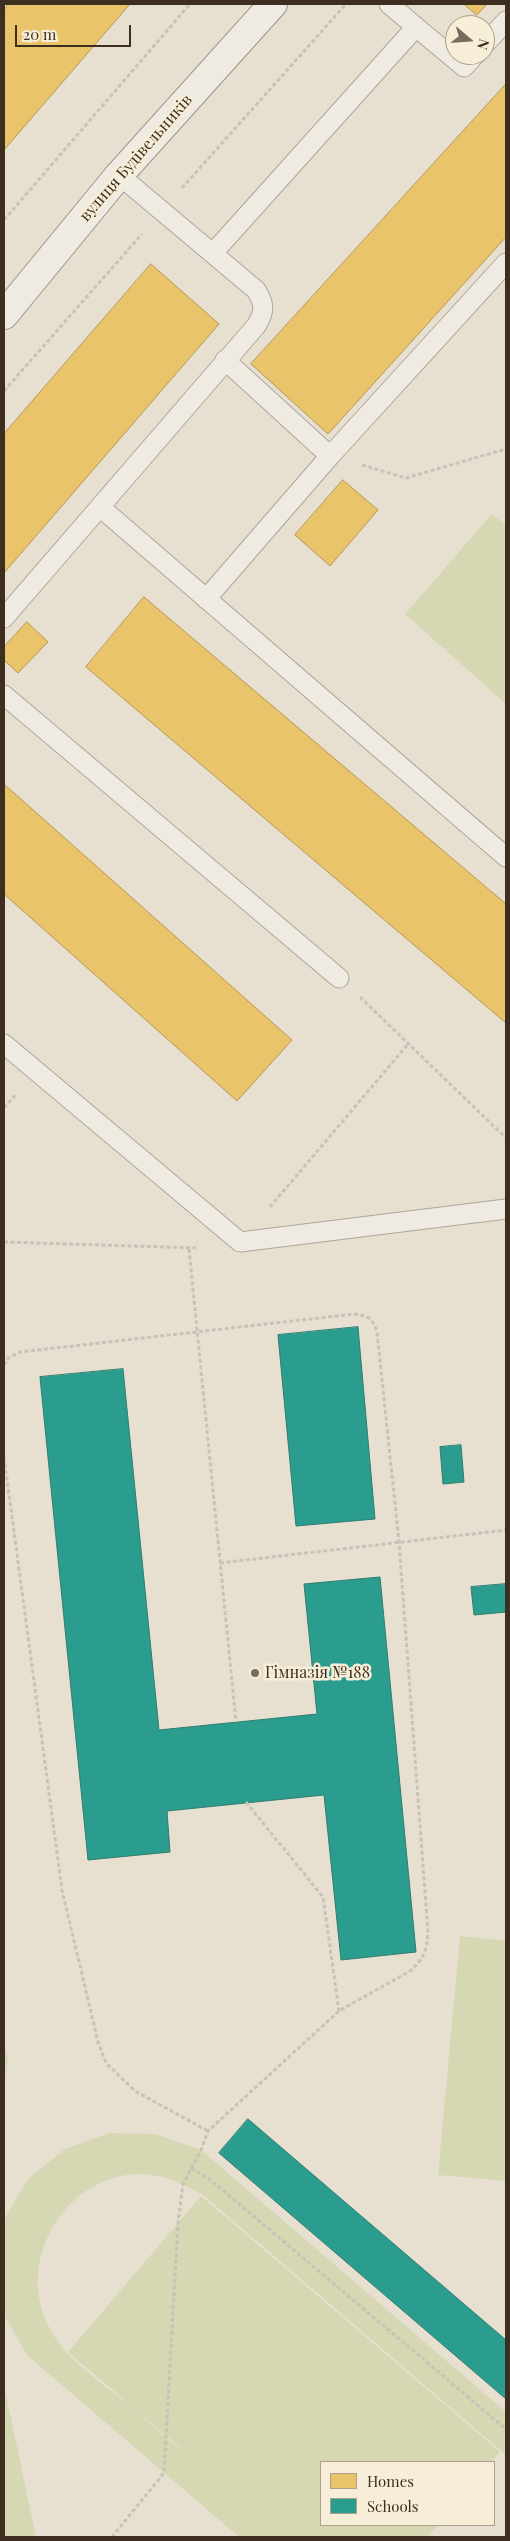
<!DOCTYPE html>
<html>
<head>
<meta charset="utf-8">
<style>
	body { margin:0 }
	#map { position:relative; width:510px; height:2541px; overflow:hidden; background:#e7e0d1; font-family:"Playfair Display",serif }
	canvas { display:block }
	.frame { position:absolute; inset:0; border:5px solid #3d2e20; pointer-events:none }
	.legend { position:absolute; left:320px; top:2461px; width:175px; height:65px; box-sizing:border-box; background:#f7eed8; border:1px solid #ada18e; margin:0; padding:6px 9px; list-style:none; font-size:15px; color:#3d2e20 }
	.legend li { display:flex; align-items:center; gap:10px; height:25px }
	.legend b { width:25px; border:1px solid #ada18e }
	.north { position:absolute; left:445px; top:15px; width:50px; height:50px; box-sizing:border-box; background:#f7eed8; border:1px solid #ada18e; border-radius:50%; rotate:108deg; font-size:14px; font-weight:700; line-height:20px; text-align:center; color:#3d2e20 }
	.north::after { content:''; display:block; margin:auto; width:18px; height:22px; background:#786c5e; clip-path:polygon(50% 0,100% 100%,50% 72%,0 100%) }
	.scale { position:absolute; left:15px; top:25px; width:116px; height:22px; box-sizing:border-box; border:2px solid #3d2e20; border-top:0; padding-left:6px; font-size:15px; line-height:18px; white-space:nowrap; color:#3d2e20; -webkit-text-stroke:4px #f7eed8; paint-order:stroke }
</style>
</head>
<body>
<div id="map">
<canvas width="510" height="2541"></canvas>
<div class="frame"></div>
<ul class="legend">
<li><b style="height:14px;background:#e9c46a"></b>Homes</li>
<li><b style="height:14px;background:#2a9d8f"></b>Schools</li>
</ul>
<div class="north">N</div>
<div class="scale">20 m</div>
</div>
<script>
const ctx = document.querySelector('canvas').getContext('2d');
ctx.lineJoin = 'round';
function fill(path, color) { ctx.fillStyle = color; ctx.fill(path, 'evenodd'); }
function strokePath(path, color, width, dash) { ctx.strokeStyle = color; ctx.lineWidth = width; ctx.lineCap = dash ? 'butt' : 'round'; ctx.setLineDash(dash || []); ctx.stroke(path); }
function write(font, color, halo, rows, align = 'center') {
  ctx.font = font + ' "Playfair Display",serif'; ctx.lineWidth = 5; ctx.setLineDash([]); ctx.textBaseline = 'middle'; ctx.strokeStyle = halo; ctx.fillStyle = color; for (const [text, x, y, turn = 0] of rows) {
    ctx.save(); ctx.translate(x, y); ctx.rotate((+turn || 0) * Math.PI / 180); ctx.textAlign = isNaN(turn) ? turn : align; if (halo) ctx.strokeText(text, 0, 0); ctx.fillText(text, 0, 0); ctx.restore();
  }
}
const green = new Path2D(`
	M492 514 506 526V704L405 614Z
	M460 1936 506 1941V2181L438 2175Z
	M4 2042 8 2061 4 2085Z
	M110 2133 156 2134 201 2150 506 2412V2455L202 2194C181 2183 161 2173 137 2174 65 2177 17 2259 47 2323 63 2359 104 2384 133 2408 150 2423 167 2440 185 2452L68 2352 201 2196 500 2452 491 2462H321V2525H438L427 2537H239L27 2355 4 2315V2220L28 2179 65 2149Z
	M4 2387 5 2390 36 2537H4Z`);
const homes = new Path2D(`
	M9 4H130L4 150V10Z
	M464 4H487L477 15Z
	M506 84V237L328 434 251 364Z
	M151 264 219 324 4 573V434Z
	M343 480 378 510 330 566 295 535Z
	M144 597 506 904V1023L86 667Z
	M27 622 48 642 18 673 4 660V647Z
	M4 784 292 1040 237 1101 4 894Z`);
const schools = new Path2D(`
	M358 1327 375 1519 296 1526 278 1335Z
	M123 1369 159 1730 317 1714 304 1584 380 1577 416 1952 341 1960 324 1795 167 1811 170 1852 88 1860 40 1377Z
	M461 1445 464 1482 443 1484 440 1447Z
	M506 1584V1612L474 1615 471 1587Z
	M248 2119 506 2340V2399L219 2153Z`);
const path = new Path2D(`
	M182 188 346 4
	M4 220 190 4
	M4 391 142 234
	M362 465 406 478 506 449
	M360 997 506 1138
	M4 1108 17 1093
	M270 1207 409 1043
	M4 1242 198 1248
	M189 1249 236 1722
	M4 1365 7 1359 20 1352 354 1314C368 1316 373 1318 377 1332L399 1542 428 1933C427 1950 424 1959 410 1971L339 2011 208 2131 201 2150 183 2184 178 2223 164 2473 112 2537
	M4 1457 62 1890 98 2042 106 2063 135 2091 208 2131
	M220 1563 506 1530
	M246 1802 323 1897 339 2011
	M191 2168 212 2181 506 2429`);
const lane = new Path2D(`
	M389 4 416 27
	M485 44 506 21
	M213 253 416 27 464 67 475 55
	M225 360 330 456
	M100 507 506 857
	M206 599 330 456 506 263
	M4 618 256 326C265 312 265 304 256 290L119 175
	M4 695 339 978
	M4 1044 240 1242 506 1209`);
const secondary = new Path2D(`
	M4 315 119 175 273 4`);
const markers = [
	[255,1673,5,"#786c5e"]
];
const streetNames = [
	["вулиця Будівельників",136,158,-49]
];
const poiNames = [
	["Гімназія №188",265,1673]
];
fill(green, '#d6d7b3');
fill(homes, '#e9c46a');
strokePath(homes, '#b59754', 1);
fill(schools, '#2a9d8f');
strokePath(schools, '#307c6e', 1);
strokePath(lane, '#ada599', 21);
strokePath(secondary, '#9c958a', 30);
strokePath(path, '#c8c2b9', 3, [4, 2.5]);
strokePath(lane, '#efebe3', 19);
strokePath(secondary, '#efebe3', 28);
for (const [x, y, r, color] of markers) { const dot = new Path2D(); dot.arc(x, y, r, 0, 2 * Math.PI); ctx.fillStyle = color; ctx.fill(dot); strokePath(dot, '#f7eed8', 2); }
write('16px', '#3d2e20', '#f7eed8', streetNames);
write('16px', '#3d2e20', '#f7eed8', poiNames, 'left');
</script>
</body>
</html>
